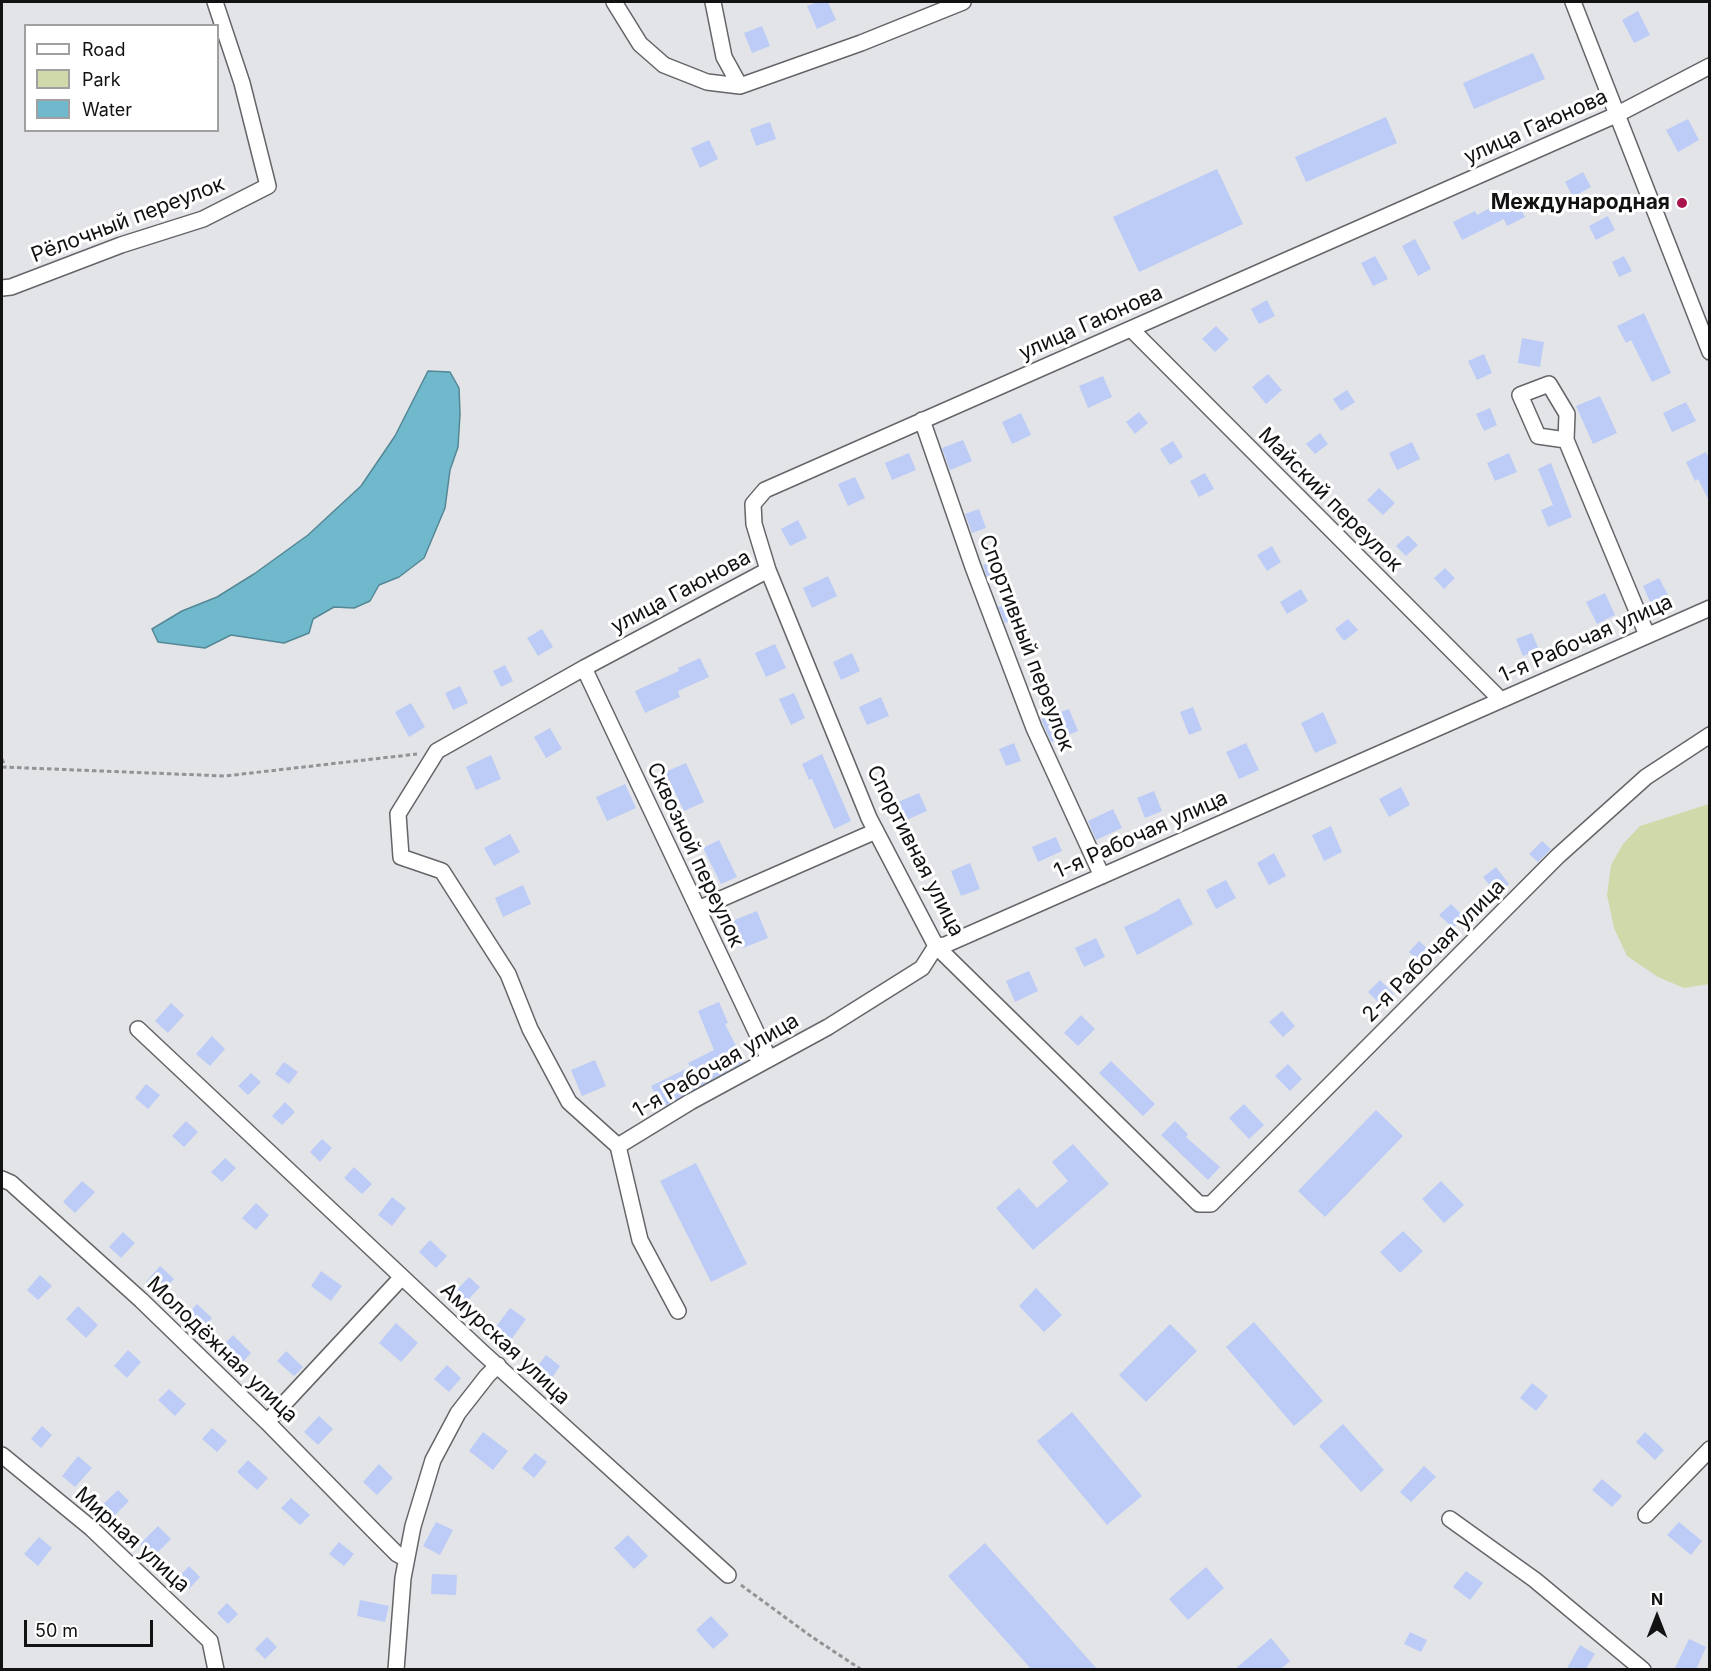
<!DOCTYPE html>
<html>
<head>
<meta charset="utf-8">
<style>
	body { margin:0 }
	#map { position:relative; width:1711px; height:1671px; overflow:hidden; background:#e3e4e7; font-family:Inter,sans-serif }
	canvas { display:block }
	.frame { position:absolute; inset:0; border:3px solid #121213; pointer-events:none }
	.legend { position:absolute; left:24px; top:24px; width:195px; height:108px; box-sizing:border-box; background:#fff; border:2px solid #a0a0a1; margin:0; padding:8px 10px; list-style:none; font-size:18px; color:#121213 }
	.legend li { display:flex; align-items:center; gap:12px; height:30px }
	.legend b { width:30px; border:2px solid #a0a0a1 }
	.north { position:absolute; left:1627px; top:1587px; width:60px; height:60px; -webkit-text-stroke:4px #fff; paint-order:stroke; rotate:0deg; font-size:16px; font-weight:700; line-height:24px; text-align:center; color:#121213 }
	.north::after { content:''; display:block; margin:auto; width:21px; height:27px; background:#121213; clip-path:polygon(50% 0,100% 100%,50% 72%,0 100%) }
	.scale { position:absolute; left:24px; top:1620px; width:129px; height:27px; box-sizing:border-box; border:3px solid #121213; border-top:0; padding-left:8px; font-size:18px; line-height:21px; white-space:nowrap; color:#121213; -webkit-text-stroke:4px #fff; paint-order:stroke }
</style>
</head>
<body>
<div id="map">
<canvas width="1711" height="1671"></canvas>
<div class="frame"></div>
<ul class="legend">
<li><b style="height:8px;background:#fff"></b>Road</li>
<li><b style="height:16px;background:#d0d9aa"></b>Park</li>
<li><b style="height:16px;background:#70b9cd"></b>Water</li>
</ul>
<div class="north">N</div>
<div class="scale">50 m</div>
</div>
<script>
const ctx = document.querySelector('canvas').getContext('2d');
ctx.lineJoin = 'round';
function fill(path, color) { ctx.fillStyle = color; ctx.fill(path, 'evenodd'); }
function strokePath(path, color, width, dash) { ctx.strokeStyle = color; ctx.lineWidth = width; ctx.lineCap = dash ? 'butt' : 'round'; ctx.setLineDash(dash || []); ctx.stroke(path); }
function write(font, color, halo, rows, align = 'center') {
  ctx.font = font + ' Inter,sans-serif'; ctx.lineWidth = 6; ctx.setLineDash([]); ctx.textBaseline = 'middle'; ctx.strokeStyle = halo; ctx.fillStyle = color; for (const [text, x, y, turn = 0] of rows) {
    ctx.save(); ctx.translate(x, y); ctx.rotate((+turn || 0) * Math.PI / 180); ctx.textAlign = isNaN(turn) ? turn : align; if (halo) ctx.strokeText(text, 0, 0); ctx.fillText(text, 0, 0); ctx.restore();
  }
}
const green = new Path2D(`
	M1709 804V984L1684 988 1658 977 1627 956 1614 928 1607 895 1611 865 1623 844 1640 826Z`);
const water = new Path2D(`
	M428 371 450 372 459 388 460 414 458 447 450 470 445 508 424 558 399 577 379 585 370 601 354 608 334 607 313 619 309 633 284 643 231 635 205 648 158 642 152 629 182 611 217 597 254 574 308 535 361 486 395 436Z`);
const building = new Path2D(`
	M818 2H828L836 20 817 29 807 6Z
	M1638 11 1650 35 1634 43 1622 20Z
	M762 26 770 46 752 53 744 33Z
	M1533 53 1545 79 1474 109 1463 83Z
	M1386 117 1397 143 1306 182 1295 157Z
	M1688 119 1699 140 1678 152 1666 130Z
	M770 122 776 139 756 146 750 129Z
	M709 140 718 159 700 168 691 148Z
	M1217 169 1243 224 1139 272 1113 217Z
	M1583 172 1591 187 1573 197 1565 182Z
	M1513 195 1525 217 1507 226 1504 219 1462 240 1453 222 1475 211 1477 215Z
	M1608 216 1615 230 1596 240 1589 226Z
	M1415 239 1431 269 1418 276 1402 246Z
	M1375 256 1388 279 1373 286 1361 263Z
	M1624 256 1632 271 1619 277 1612 262Z
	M1267 300 1275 316 1259 324 1251 309Z
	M1644 313 1671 373 1652 382 1631 340 1626 343 1617 326Z
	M1216 326 1229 339 1215 352 1202 339Z
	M1522 338 1544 342 1540 367 1518 363Z
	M1484 354 1492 373 1477 380 1468 361Z
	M1268 374 1282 390 1266 404 1252 387Z
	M1103 376 1112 397 1088 408 1079 386Z
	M1347 390 1355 402 1341 411 1333 399Z
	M1600 396 1617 433 1593 444 1576 406Z
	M1686 402 1696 421 1672 432 1663 413Z
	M1490 408 1497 425 1484 431 1476 414Z
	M1139 412 1148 423 1135 434 1126 422Z
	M1021 413 1031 435 1012 444 1002 422Z
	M1320 433 1328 444 1315 454 1306 444Z
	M963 440 972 461 950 470 942 448Z
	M1173 441 1183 457 1170 465 1160 449Z
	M1412 442 1420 459 1397 470 1389 453Z
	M1706 452 1710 460V503L1698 479 1695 481 1686 462Z
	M909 453 916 470 892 480 885 463Z
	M1509 453 1517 472 1495 481 1487 463Z
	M1551 463 1572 517 1548 527 1541 510 1553 505 1538 469Z
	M1205 473 1214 489 1199 497 1190 481Z
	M855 477 865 498 848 506 838 484Z
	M1379 488 1395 503 1383 515 1367 500Z
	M979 509 986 528 972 533 965 514Z
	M798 520 807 538 790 546 781 529Z
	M1408 535 1418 545 1406 556 1396 546Z
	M1272 546 1281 562 1267 571 1257 555Z
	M993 560 1000 575 988 580 983 565Z
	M1445 568 1455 578 1444 589 1434 578Z
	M828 576 837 596 812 608 803 588Z
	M1659 578 1668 595 1651 604 1643 586Z
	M1301 589 1308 601 1287 614 1280 602Z
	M1605 593 1615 615 1597 624 1586 602Z
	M1013 601 1019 618 1005 623 998 607Z
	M1348 619 1358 630 1344 641 1335 629Z
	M542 629 553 647 538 656 527 638Z
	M1532 633 1539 650 1523 656 1516 639Z
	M775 644 786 668 766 677 755 653Z
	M852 653 860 671 841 680 833 662Z
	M700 658 709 677 678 691 680 697 645 713 635 691 679 671 678 668Z
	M505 665 513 681 501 687 493 671Z
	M460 686 468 703 453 710 445 693Z
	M794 693 805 718 791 725 779 699Z
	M881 697 889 716 867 725 859 707Z
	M411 703 425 727 409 737 395 712Z
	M1193 707 1202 730 1189 735 1180 712Z
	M1069 709 1078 731 1051 742 1041 719Z
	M1323 712 1337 743 1315 753 1301 723Z
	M550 728 562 749 546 758 534 737Z
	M1014 743 1021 761 1006 766 999 749Z
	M1246 743 1259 770 1239 779 1226 752Z
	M822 754 851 821 834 829 812 779 809 780 802 764Z
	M491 755 501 779 476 790 466 767Z
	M686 763 704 802 684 811 665 772Z
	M625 784 636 808 607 821 596 797Z
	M1401 787 1410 805 1389 817 1379 799Z
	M1154 791 1162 811 1145 818 1137 798Z
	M919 793 927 811 904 821 896 803Z
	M1113 809 1122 828 1096 840 1088 821Z
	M1331 826 1342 852 1324 861 1312 835Z
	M510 834 520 852 494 866 484 848Z
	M1056 837 1062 851 1038 862 1032 847Z
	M719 840 737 877 721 884 703 848Z
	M1542 841 1551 849 1538 862 1529 854Z
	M1274 853 1286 876 1269 885 1257 863Z
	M970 863 980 889 961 896 951 871Z
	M1496 867 1509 884 1497 894 1483 877Z
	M1226 880 1236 898 1216 909 1206 890Z
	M523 885 531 904 503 917 495 898Z
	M1179 898 1193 924 1156 945 1137 955 1124 927 1160 910 1159 909Z
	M1451 904 1464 917 1453 928 1439 915Z
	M757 911 768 938 743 948 732 921Z
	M1096 938 1105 957 1084 967 1075 948Z
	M1419 941 1430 951 1420 962 1409 952Z
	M1029 971 1038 991 1015 1002 1006 981Z
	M1380 980 1394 994 1382 1006 1368 992Z
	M719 1002 728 1023 725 1024 744 1062 662 1108 651 1086 690 1067 688 1063 714 1050 698 1011Z
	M171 1003 184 1015 168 1033 155 1021Z
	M1282 1011 1295 1026 1283 1037 1269 1022Z
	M1081 1015 1095 1029 1078 1046 1064 1033Z
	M212 1036 225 1049 210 1066 196 1054Z
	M595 1060 606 1086 582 1096 571 1070Z
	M1111 1061 1155 1104 1143 1116 1099 1073Z
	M284 1062 298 1072 289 1084 275 1074Z
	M1288 1064 1302 1079 1290 1091 1275 1076Z
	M251 1073 261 1082 248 1095 238 1086Z
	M146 1084 160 1095 148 1109 135 1098Z
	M285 1102 295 1112 282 1125 272 1116Z
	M1244 1104 1264 1125 1249 1139 1229 1118Z
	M1376 1110 1403 1136 1325 1217 1298 1191Z
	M186 1121 198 1132 184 1147 172 1136Z
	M1175 1121 1188 1134 1186 1137 1220 1167 1208 1180 1161 1135Z
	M322 1139 332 1148 320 1162 310 1152Z
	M1073 1144 1109 1184 1033 1250 996 1208 1019 1188 1037 1208 1068 1181 1052 1162Z
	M225 1158 236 1168 222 1182 211 1172Z
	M696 1163 747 1264 711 1282 660 1181Z
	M354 1167 372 1184 362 1194 344 1178Z
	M82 1181 95 1192 75 1213 63 1202Z
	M1441 1181 1464 1205 1444 1223 1422 1199Z
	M392 1197 406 1208 392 1226 378 1215Z
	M256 1203 269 1215 256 1230 242 1218Z
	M1403 1231 1423 1251 1400 1273 1380 1252Z
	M123 1232 135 1243 121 1258 109 1247Z
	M430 1240 447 1256 436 1268 419 1252Z
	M160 1266 174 1279 160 1294 146 1282Z
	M321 1271 342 1286 331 1301 311 1286Z
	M40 1275 52 1286 38 1300 27 1290Z
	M469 1277 480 1287 466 1302 455 1292Z
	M1036 1288 1062 1315 1044 1332 1019 1306Z
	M197 1304 212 1318 198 1333 183 1319Z
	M78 1306 98 1325 86 1338 66 1319Z
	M510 1308 526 1319 511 1340 495 1328Z
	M1254 1322 1323 1401 1294 1426 1226 1347Z
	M396 1323 418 1343 401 1362 379 1343Z
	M1170 1324 1197 1351 1146 1402 1119 1375Z
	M233 1335 251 1353 239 1366 221 1348Z
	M128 1350 141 1362 127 1378 114 1366Z
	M286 1351 303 1367 294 1376 277 1361Z
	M546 1355 560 1366 549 1382 534 1371Z
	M447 1365 461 1378 449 1392 434 1379Z
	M1532 1383 1548 1396 1536 1411 1520 1398Z
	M169 1389 186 1404 175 1416 158 1400Z
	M1072 1412 1142 1496 1107 1525 1037 1441Z
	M319 1416 333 1429 318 1445 304 1432Z
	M1343 1424 1384 1470 1361 1492 1319 1446Z
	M42 1426 52 1435 41 1448 31 1439Z
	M212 1428 227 1441 217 1452 202 1439Z
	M483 1432 508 1451 493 1470 469 1451Z
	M1645 1432 1664 1450 1655 1460 1636 1442Z
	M535 1453 547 1462 534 1478 522 1468Z
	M78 1456 92 1468 75 1487 62 1476Z
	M248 1460 268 1478 257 1490 237 1472Z
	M379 1464 393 1478 377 1495 363 1482Z
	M1424 1466 1436 1477 1411 1502 1400 1492Z
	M1602 1479 1622 1496 1612 1507 1592 1490Z
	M118 1490 129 1501 110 1520 99 1508Z
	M291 1498 310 1515 300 1525 281 1508Z
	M436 1522 453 1530 440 1555 423 1546Z
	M1679 1522 1702 1541 1691 1555 1667 1535Z
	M158 1526 171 1539 153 1557 140 1544Z
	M628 1535 648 1556 634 1569 614 1548Z
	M39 1537 52 1548 38 1566 24 1554Z
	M339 1542 354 1554 344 1566 329 1554Z
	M985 1543 1098 1670H1032L948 1576Z
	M189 1566 200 1577 189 1589 178 1578Z
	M1206 1567 1224 1588 1188 1620 1169 1599Z
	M1466 1571 1483 1583 1470 1600 1453 1587Z
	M432 1574 457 1575 456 1595 431 1594Z
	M360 1600 389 1606 385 1622 357 1616Z
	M227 1603 238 1614 228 1624 217 1613Z
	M711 1616 729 1635 713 1649 696 1630Z
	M1410 1632 1427 1640 1421 1652 1404 1644Z
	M267 1637 277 1647 265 1659 255 1649Z
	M1271 1638 1290 1661 1280 1670H1234Z
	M1689 1639 1706 1647 1696 1670H1674Z
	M1580 1645 1595 1654 1585 1670H1566Z`);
const path = new Path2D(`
	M2 759 5 766
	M2 767 225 776 417 754
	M741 1585 812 1637 862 1670`);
const minor = new Path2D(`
	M614 2 640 44 664 65 707 82 740 86 861 43 963 2
	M713 2 724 57 740 86
	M1573 2 1710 352
	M2 288 11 287 121 245 203 219 268 186 242 83 215 2
	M1131 329 1501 700
	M922 420 973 567 1034 728 1102 876
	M1566 440 1538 436 1520 395 1549 384 1567 414 1566 440 1647 635
	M768 570 869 818 936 946 1199 1204H1211L1558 856 1646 777 1710 735
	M584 668 769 1059
	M698 909 876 831
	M138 1029 482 1352 728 1575
	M618 1146 690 1102 828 1027 922 968 936 946 945 945 1710 608
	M2 1179 11 1183 141 1300 267 1422 375 1532 397 1554 406 1559
	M678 1311 640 1240 618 1146 569 1102 530 1029 508 974 442 871 401 857 398 814 437 751 584 668 768 570 754 524 753 504 765 490 1616 115 1710 66
	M267 1422 402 1277
	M2 1455 91 1528 210 1641 216 1670
	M1646 1515 1710 1449
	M1450 1519 1535 1580 1643 1670
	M396 1670 403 1578 413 1526 433 1460 458 1413 487 1376 498 1365`);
const markers = [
	[1682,203,6,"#a7144e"]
];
const streetNames = [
	["улица Гаюнова",1536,127,-24],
	["Рёлочный переулок",128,220,-21],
	["улица Гаюнова",1091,323,-24],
	["Майский переулок",1330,500,45],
	["улица Гаюнова",681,592,-28],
	["1-я Рабочая улица",1586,639,-24],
	["Спортивный переулок",1026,643,69],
	["1-я Рабочая улица",1141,835,-24],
	["Спортивная улица",915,851,63],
	["Сквозной переулок",695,855,65],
	["2-я Рабочая улица",1434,951,-45],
	["1-я Рабочая улица",716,1066,-30],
	["Амурская улица",505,1344,43],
	["Молодёжная улица",222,1350,44],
	["Мирная улица",132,1540,42]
];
const poiNames = [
	["Международная",1670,203]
];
fill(green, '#d0d9aa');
fill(water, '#70b9cd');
strokePath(water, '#548795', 1.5);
fill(building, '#bcccf7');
strokePath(minor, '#646568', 18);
strokePath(path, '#939396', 3, [4.5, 3]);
strokePath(minor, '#fff', 15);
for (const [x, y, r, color] of markers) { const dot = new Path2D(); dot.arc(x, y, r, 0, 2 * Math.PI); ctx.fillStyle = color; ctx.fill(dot); strokePath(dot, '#fff', 2); }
write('21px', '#121213', '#fff', streetNames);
write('bold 21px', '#121213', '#fff', poiNames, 'right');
</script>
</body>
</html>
